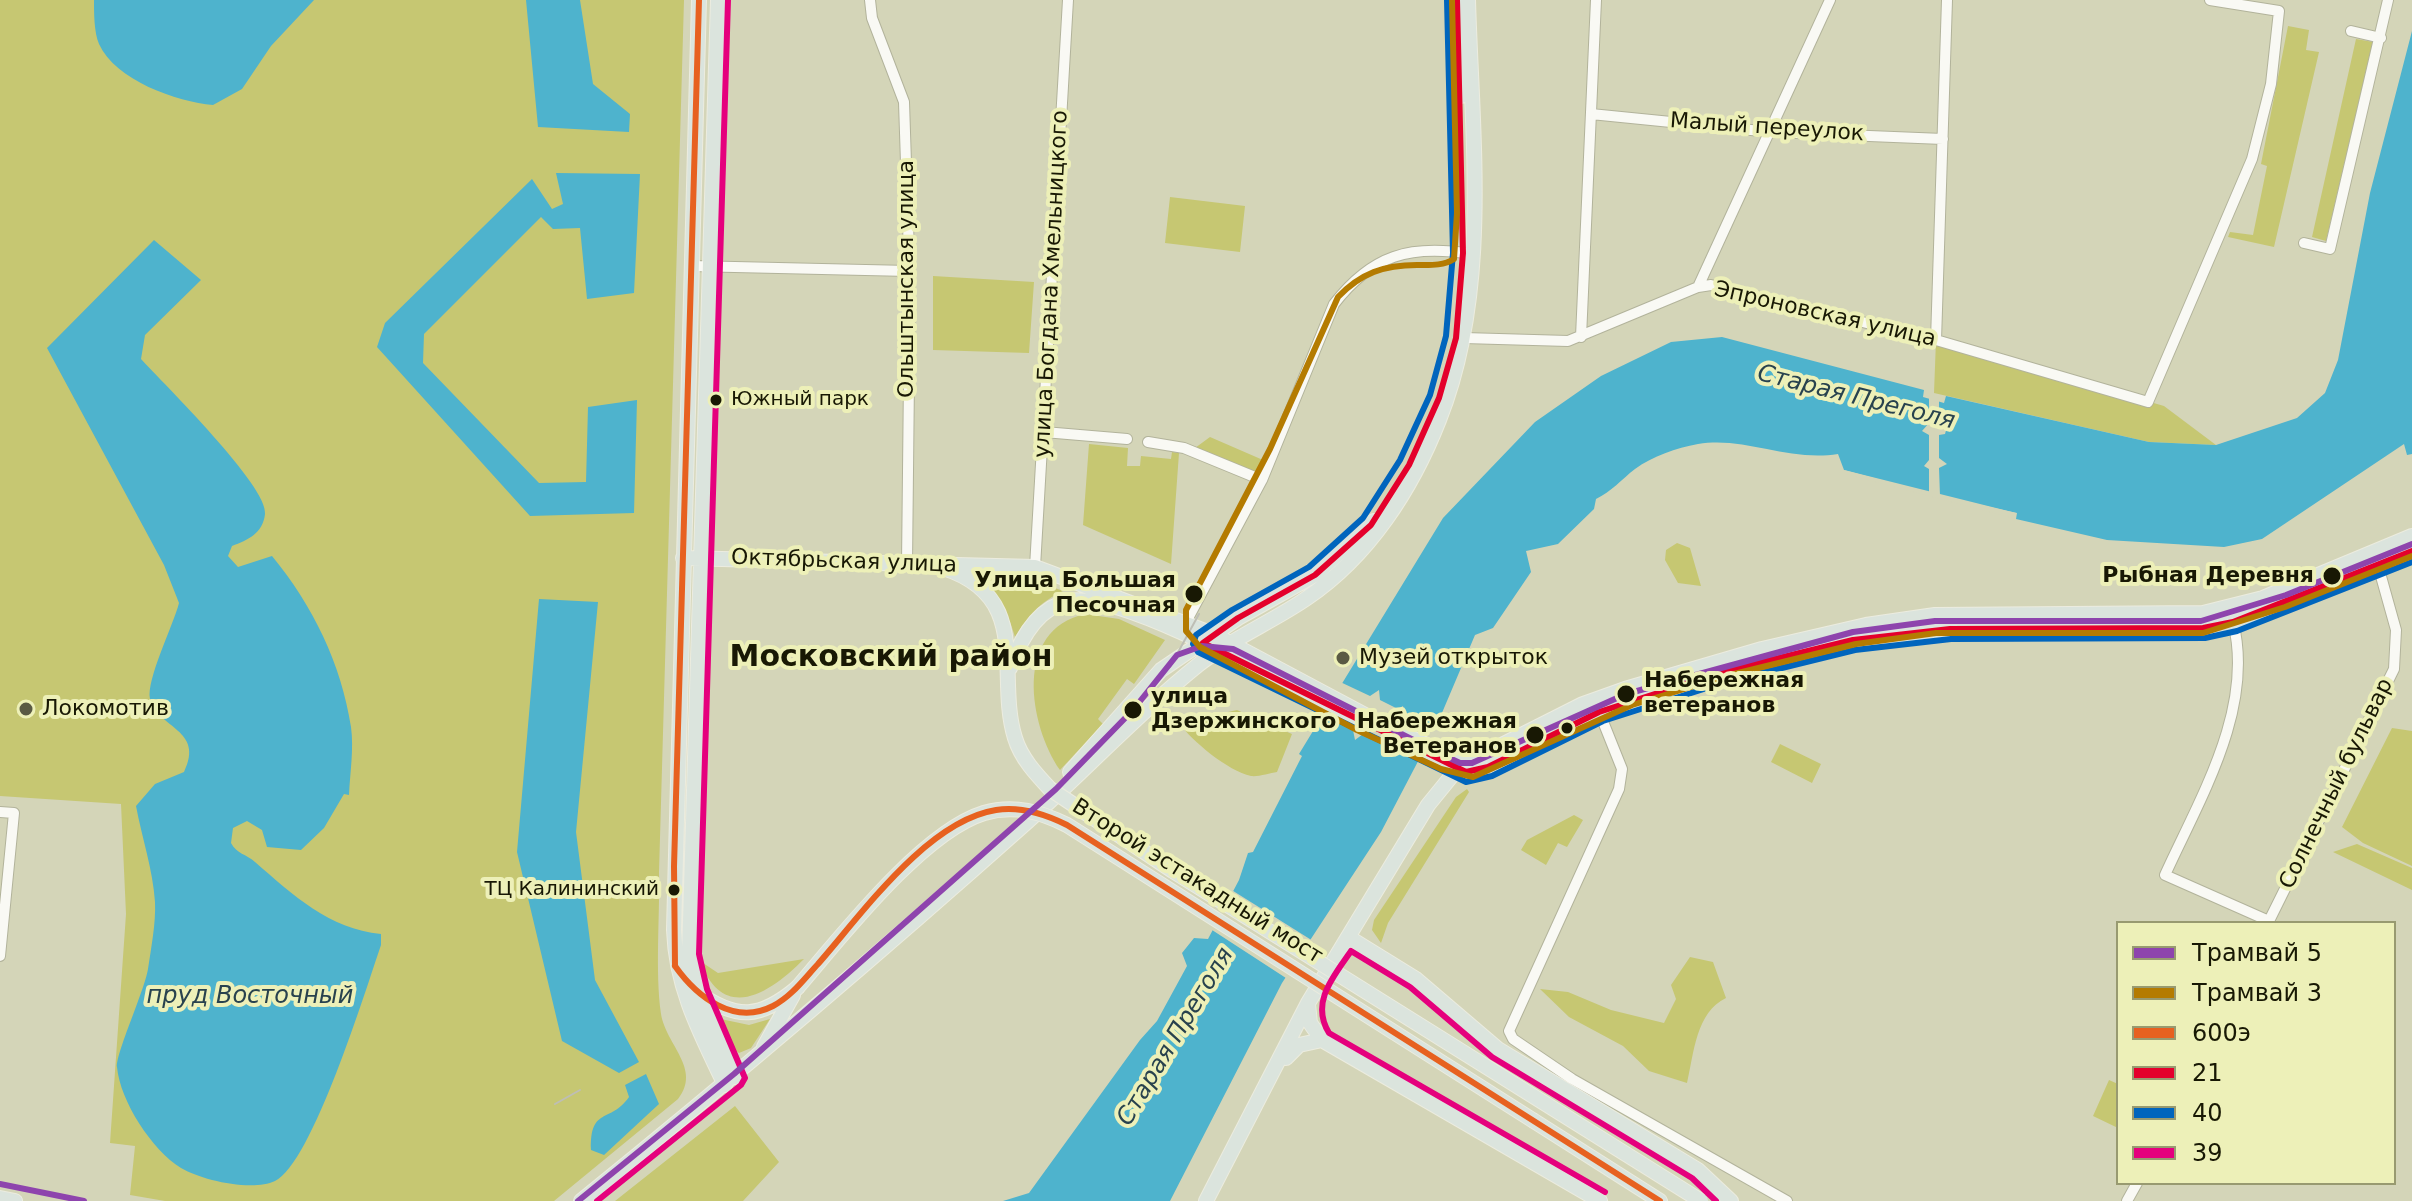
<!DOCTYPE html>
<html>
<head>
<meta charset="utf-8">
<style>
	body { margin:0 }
	#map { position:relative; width:2412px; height:1201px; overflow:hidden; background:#d4d5b8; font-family:"DejaVu Sans",sans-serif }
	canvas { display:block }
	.legend { position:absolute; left:2116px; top:921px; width:280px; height:264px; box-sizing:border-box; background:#edf0b8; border:2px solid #989a70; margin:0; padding:10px 14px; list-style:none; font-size:24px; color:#181804 }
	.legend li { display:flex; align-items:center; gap:16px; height:40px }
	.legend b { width:40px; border:2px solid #989a70 }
</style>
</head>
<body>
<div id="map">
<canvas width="2412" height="1201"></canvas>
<ul class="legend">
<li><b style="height:10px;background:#8e44ad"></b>Трамвай 5</li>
<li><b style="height:10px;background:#b47b01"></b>Трамвай 3</li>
<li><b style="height:10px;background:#e76120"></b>600э</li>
<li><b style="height:10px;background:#e4002b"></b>21</li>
<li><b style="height:10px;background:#0065bd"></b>40</li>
<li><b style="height:10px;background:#e5007d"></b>39</li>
</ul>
</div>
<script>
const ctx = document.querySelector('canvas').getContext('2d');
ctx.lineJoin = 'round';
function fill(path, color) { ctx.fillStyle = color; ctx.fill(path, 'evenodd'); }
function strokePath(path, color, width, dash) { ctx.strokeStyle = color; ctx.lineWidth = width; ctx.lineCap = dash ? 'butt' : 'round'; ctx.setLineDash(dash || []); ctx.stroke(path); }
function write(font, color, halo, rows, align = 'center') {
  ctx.font = font + ' "DejaVu Sans",sans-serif'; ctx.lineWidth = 8; ctx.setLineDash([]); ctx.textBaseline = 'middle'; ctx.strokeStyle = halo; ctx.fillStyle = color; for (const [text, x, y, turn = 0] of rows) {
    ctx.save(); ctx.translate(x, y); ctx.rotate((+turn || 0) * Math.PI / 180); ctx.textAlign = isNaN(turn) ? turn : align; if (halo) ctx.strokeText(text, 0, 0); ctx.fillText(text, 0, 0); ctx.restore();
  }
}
const green = new Path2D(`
	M0 0H684L659 872C660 917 655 971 661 1014 666 1045 702 1069 678 1099L554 1201H165L130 1195 135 1146 110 1143 126 914 121 804 0 796Z
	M2288 26 2309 30 2306 50 2319 52 2274 247 2228 237 2230 232 2253 235 2267 166 2261 164Z
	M2356 39 2373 42 2326 241 2312 237Z
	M1170 197 1245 206 1240 252 1165 243Z
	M933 276 1034 282 1029 353 933 350Z
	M1936 340 2164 406 2216 445 2149 442 1934 393Z
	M1210 437 1263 460 1256 474 1195 448Z
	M1089 444 1128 448 1127 466H1140L1141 456 1171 459 1172 452 1179 453 1171 564 1083 525Z
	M1677 543 1690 548 1701 586 1678 583 1665 560 1666 550Z
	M971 572 1021 575 1063 591C1040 602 1028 616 1015 637 1007 608 995 590 971 572Z
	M1085 614 1119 619 1165 640 1134 684 1127 679 1098 719 1103 724 1060 770C1029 725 1013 630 1085 614Z
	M1237 710 1292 734 1277 772C1270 773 1258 777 1251 776 1228 771 1192 741 1179 723Z
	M2392 728 2412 731V866L2363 843 2342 827Z
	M1780 744 1821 764 1812 783 1771 762Z
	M1467 789 1469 792 1388 923 1381 943 1372 930 1374 920 1456 797Z
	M1574 815 1583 820 1567 847 1558 843 1546 865 1521 850 1527 840Z
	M2357 844 2412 868V890L2333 852Z
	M1690 957 1713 962 1726 998C1696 1012 1694 1053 1687 1083L1649 1071 1623 1046 1569 1017 1540 989 1568 992 1611 1010 1664 1023 1676 999 1671 985Z
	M804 959C771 992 724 1025 700 961L718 973Z
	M716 1018 749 1025 770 1019 751 1048 739 1053 727 1044Z
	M2109 1080 2118 1084V1128L2093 1116Z
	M735 1106 779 1162 743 1201H615Z`);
const water = new Path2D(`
	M94 0H314L271 46 242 89 213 105C177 102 115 80 99 44 94 32 94 13 94 0Z
	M526 0H580L593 84 630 114 629 132 538 127Z
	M2412 31V454L2407 455 2404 444 2262 539 2224 547 2107 540 2016 519V513L1844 470 1838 454C1788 462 1745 436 1698 444 1676 448 1653 456 1635 469 1622 479 1611 492 1596 499L1594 509 1558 544 1526 551 1531 572 1493 628 1475 635 1436 727 1381 832 1282 983 1170 1201H1003L1029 1193 1140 1040 1157 1021 1187 966 1182 953 1194 938 1208 939 1239 880 1248 853 1253 852 1302 756 1299 754 1443 518 1535 422 1601 376 1671 342 1722 337 1924 390 1923 397 1944 403 1946 396 2149 442 2216 445 2297 418 2325 393 2338 360 2370 193Z
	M556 173 640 174 634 293 587 299 580 228 553 229 541 217 424 334 423 363 539 483 586 482 588 407 637 400 634 513 530 516 377 347 385 323 532 179 552 209 563 204Z
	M154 240 201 280 145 335 141 359C163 383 269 487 265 514 263 533 248 540 232 546L228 556 238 567 272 556C313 606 341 663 351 727 354 749 350 773 349 795L344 794 324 828 301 850 267 847 262 830 247 821 233 828 231 843C237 854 246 854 255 862 293 895 329 929 381 934V945C366 989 312 1164 275 1181 252 1192 201 1180 181 1168 152 1150 120 1101 117 1067 116 1053 144 992 148 969 151 948 156 923 155 902 153 870 142 838 136 806L155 784 184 772C205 729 158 729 150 699 146 680 173 626 179 603L164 565 47 348Z
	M539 599 598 602 576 832 595 980 639 1062 619 1073 562 1041 517 852Z
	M646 1074 659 1104 604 1155 591 1150C590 1106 610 1124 629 1097L625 1085Z`);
const pier = new Path2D(`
	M1929 395 1939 397V423L1947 427 1945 434 1939 435V458L1947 464 1939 468 1940 496 2017 513 2016 519 1845 474 1844 470 1929 493V469L1924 466 1929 460V435L1922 431 1929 423Z
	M1336 680 1370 696 1379 690 1380 700 1398 709 1403 706 1404 712 1440 729 1421 763 1387 746 1383 749 1382 743 1363 734 1355 740 1353 730 1319 713Z
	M1230 889 1313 941 1289 980 1209 928Z`);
const minor = new Path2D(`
	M870 0 872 18 904 102 910 285 907 564
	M2351 31 2381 38
	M1591 114 1771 132 1943 139
	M2304 243 2330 249 2388 0
	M691 266 909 271
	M1698 287 1830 0
	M1581 337 1596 0
	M1464 338 1568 341 1698 287 1711 285 1936 340 2148 402 2252 159 2271 84 2279 11 2210 0
	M1936 340 1947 0
	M1044 432 1127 439
	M1148 442 1184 448 1262 480
	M1035 567 1068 0
	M2233 622C2255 708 2200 798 2165 875L2269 921
	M1185 624 1262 480 1334 304C1372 255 1410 244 1471 254
	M1598 709 1622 769 1619 789 1509 1031 1513 1039 1572 1079 1787 1201
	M0 812 14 813 0 956
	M2268 923 2394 669 2396 630 2377 562
	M2127 1201 2137 1183`);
const major = new Path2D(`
	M699 0 674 930C676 988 700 1033 725 1085
	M718 0 689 955 697 992 735 1077
	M1457 0 1461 96
	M683 558 1035 567 1213 634 1382 724 1446 754 1465 758 1488 752 1583 704 1625 689 1762 649 1866 625 1935 615 2203 613 2263 598 2412 536
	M943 568C1034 597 995 674 1015 738 1021 758 1036 774 1050 789
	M1010 668C1020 640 1037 608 1068 601 1123 590 1294 690 1349 718
	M1426 755 1458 770H1480L1599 712 1726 671 1853 640 1950 629 2203 628 2233 622 2412 551
	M1070 772 1161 670 1238 618 1315 575 1374 521
	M1348 937 1416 979 1498 1049 1698 1170 1731 1201
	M698 993C737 1020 760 1019 797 988
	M1308 1004 1310 1023 1322 1040 1600 1201
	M764 1047 793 995
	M1286 1058 1299 1045 1322 1040
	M1534 1121 1660 1201
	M0 1198 15 1201
	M581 1201C733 1078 881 952 1027 822 1085 771 1138 713 1198 665 1229 640 1274 621 1307 598 1369 556 1412 489 1439 420 1491 290 1472 138 1468 0
	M1206 1201 1308 1003 1428 805 1463 762`);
const tram = new Path2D(`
	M1170 667 1199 614
	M555 1104 580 1090`);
const majorBridge = new Path2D(`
	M1050 789 1173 871 1701 1201
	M797 988C840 938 922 832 984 813 1014 804 1041 812 1067 825L1534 1121`);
const bus1 = new Path2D(`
	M675 966C697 997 734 1026 773 1006 792 996 804 979 818 964 862 914 927 821 996 810 1021 806 1045 814 1067 825L1660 1201
	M675 966 674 866 699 0`);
const bus2 = new Path2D(`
	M1457 0 1463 253 1456 338 1439 398 1409 465 1371 525 1315 575 1238 618 1203 643 1466 772 1488 767 1599 712 1726 671 1853 640 1950 629 2203 628 2233 622 2412 551`);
const bus3 = new Path2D(`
	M1447 0 1453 253 1446 336 1430 395 1400 460 1363 518 1309 567 1232 610 1196 635 1193 644 1198 652 1466 782 1492 776 1603 721 1729 681 1855 650 1951 639 2205 638 2237 631 2412 562`);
const bus4 = new Path2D(`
	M1605 1192 1329 1033C1310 1002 1334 976 1351 951L1410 987 1492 1057 1692 1178 1716 1201
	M597 1201 741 1085 745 1078 707 989 699 954 728 0`);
const tram1 = new Path2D(`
	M0 1184 84 1201
	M578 1201 734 1074 1056 789 1133 710 1177 655 1202 646 1233 649 1445 756 1460 763H1472L1626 694 1853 632 1935 621H2201L2286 595 2412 544`);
const tram2 = new Path2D(`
	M1452 0 1457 213 1454 259C1443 266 1430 265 1417 265 1384 265 1361 273 1338 297L1270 449 1186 610V631L1200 647 1357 730 1441 769 1473 777 1632 705 1730 675 1856 644 1936 633H2203L2285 607 2412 556`);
const markers = [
	[716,400,7,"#181804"],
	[2332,576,10,"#181804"],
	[1194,594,10,"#181804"],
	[1343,658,8,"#5a5a43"],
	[1626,694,10,"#181804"],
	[26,709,8,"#5a5a43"],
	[1133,710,10,"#181804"],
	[1567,728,7,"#181804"],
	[1535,735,10,"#181804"],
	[674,890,7,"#181804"]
];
const busNames = [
	["Южный парк",731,400],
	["ТЦ Калининский",659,890,"right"]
];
const streetNames = [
	["Малый переулок",1767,128,4],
	["Ольштынская улица",907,279,-90],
	["улица Богдана Хмельницкого",1052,284,-87],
	["Эпроновская улица",1825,315,13],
	["Октябрьская улица",844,562,2],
	["Солнечный бульвар",2337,784,-64],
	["Второй эстакадный мост",1197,882,32]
];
const stopNames = [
	["Рыбная Деревня",2314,576],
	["Улица Большая",1176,581],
	["Песочная",1176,606],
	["Набережная",1644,681,"left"],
	["ветеранов",1644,706,"left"],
	["улица",1151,697,"left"],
	["Дзержинского",1151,722,"left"],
	["Набережная",1517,722],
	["Ветеранов",1517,747]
];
const poiNames = [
	["Музей открыток",1359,658],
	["Локомотив",42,709]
];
const waterNames = [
	["Старая Преголя",1856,398,14],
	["пруд Восточный",250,997],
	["Старая Преголя",1176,1037,-59]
];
const districtNames = [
	["Московский район",891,658]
];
fill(green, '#c6c772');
fill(water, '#4eb3cd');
fill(pier, '#d4d5b8');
strokePath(minor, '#b2b39b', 12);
strokePath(major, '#ececdf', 16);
strokePath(minor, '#f9f9f4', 10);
strokePath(major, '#dbe4dd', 14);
strokePath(tram, '#bebeb5', 2);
strokePath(majorBridge, '#ececdf', 16, []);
strokePath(majorBridge, '#dbe4dd', 14);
strokePath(bus1, '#e76120', 6);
strokePath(bus2, '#e4002b', 6);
strokePath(bus3, '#0065bd', 6);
strokePath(bus4, '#e5007d', 6);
strokePath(tram1, '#8e44ad', 6);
strokePath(tram2, '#b47b01', 6);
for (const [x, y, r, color] of markers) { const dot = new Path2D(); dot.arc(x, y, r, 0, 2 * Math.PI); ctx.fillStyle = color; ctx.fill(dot); strokePath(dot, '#edf0b8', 3); }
write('20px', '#181804', '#edf0b8', busNames, 'left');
write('22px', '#181804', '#edf0b8', streetNames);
write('bold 22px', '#181804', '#edf0b8', stopNames, 'right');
write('22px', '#181804', '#edf0b8', poiNames, 'left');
write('italic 24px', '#28424e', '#edf0b8', waterNames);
write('bold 30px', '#181804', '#edf0b8', districtNames);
</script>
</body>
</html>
